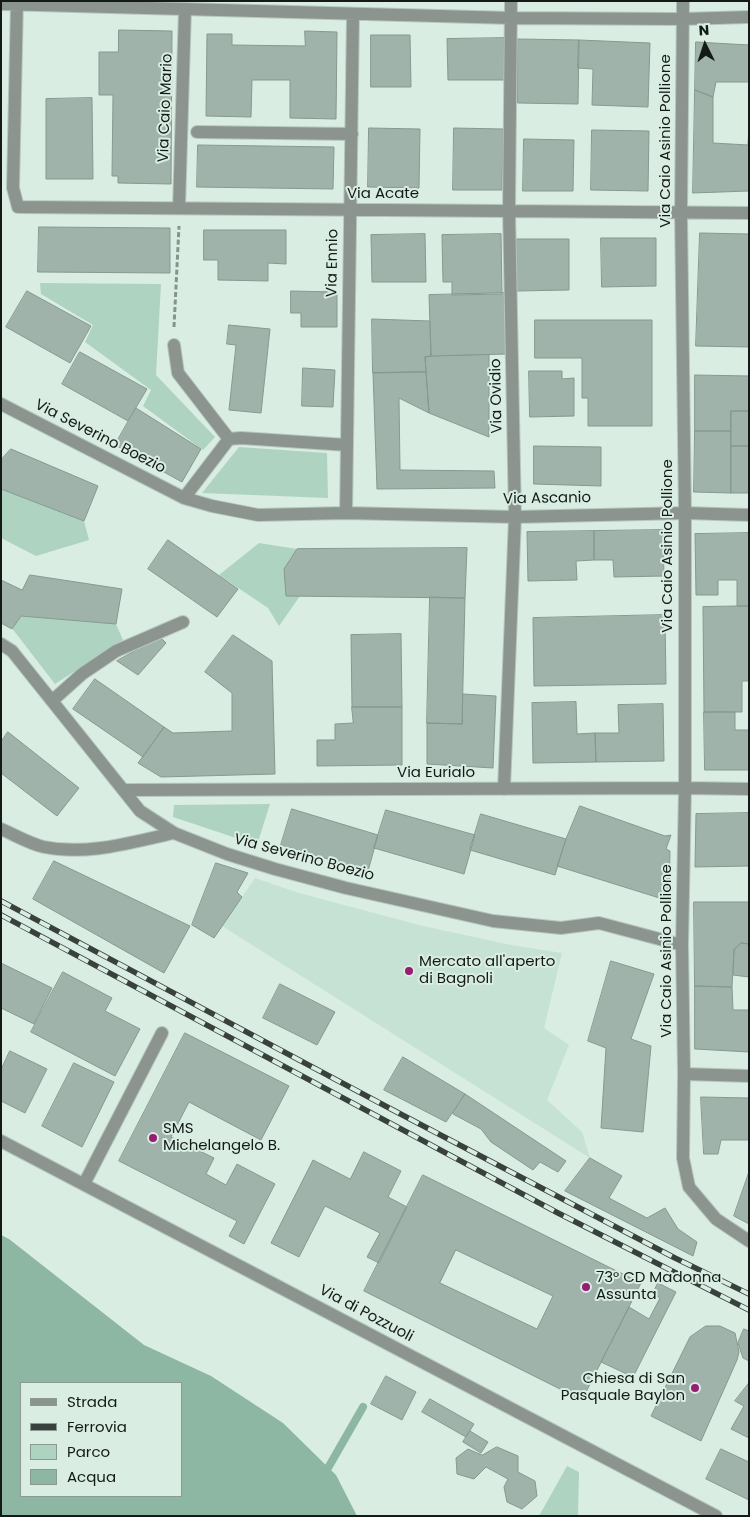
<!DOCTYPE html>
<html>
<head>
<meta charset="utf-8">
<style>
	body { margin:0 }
	#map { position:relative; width:750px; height:1517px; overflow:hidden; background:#d9ede3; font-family:Poppins,sans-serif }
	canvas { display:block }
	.frame { position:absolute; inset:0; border:2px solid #131a17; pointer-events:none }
	.legend { position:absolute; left:20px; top:1382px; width:162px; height:115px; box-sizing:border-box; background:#d9ede3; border:1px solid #8a9991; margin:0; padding:6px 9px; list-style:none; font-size:15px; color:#131a17 }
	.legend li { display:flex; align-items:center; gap:10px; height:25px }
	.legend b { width:25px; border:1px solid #8a9991 }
	.north { position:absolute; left:680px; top:20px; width:50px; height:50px; -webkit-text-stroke:4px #d9ede3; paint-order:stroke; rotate:356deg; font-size:14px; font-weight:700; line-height:20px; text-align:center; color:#131a17 }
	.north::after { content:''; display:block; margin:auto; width:18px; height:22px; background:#131a17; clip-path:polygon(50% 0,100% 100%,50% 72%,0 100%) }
</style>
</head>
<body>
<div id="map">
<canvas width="750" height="1517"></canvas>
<div class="frame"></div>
<ul class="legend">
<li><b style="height:6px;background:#8c9490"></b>Strada</li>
<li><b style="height:6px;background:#38413d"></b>Ferrovia</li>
<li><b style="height:14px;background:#aed4c1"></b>Parco</li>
<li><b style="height:14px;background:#8db7a2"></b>Acqua</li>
</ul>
<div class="north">N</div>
</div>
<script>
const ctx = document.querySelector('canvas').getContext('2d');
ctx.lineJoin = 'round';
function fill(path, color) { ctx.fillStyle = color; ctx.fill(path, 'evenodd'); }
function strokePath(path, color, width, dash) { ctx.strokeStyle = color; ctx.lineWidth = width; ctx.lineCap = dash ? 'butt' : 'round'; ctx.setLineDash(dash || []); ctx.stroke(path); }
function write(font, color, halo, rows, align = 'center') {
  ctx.font = font + ' Poppins,sans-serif'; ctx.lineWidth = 4; ctx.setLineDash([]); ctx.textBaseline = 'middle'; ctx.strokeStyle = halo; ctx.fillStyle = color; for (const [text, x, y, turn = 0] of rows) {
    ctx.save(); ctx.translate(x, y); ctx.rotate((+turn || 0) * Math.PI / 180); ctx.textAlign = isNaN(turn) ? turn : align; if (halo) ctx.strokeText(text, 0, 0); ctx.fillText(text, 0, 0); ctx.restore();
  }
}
const built = new Path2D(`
	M255 878 299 893 423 926 511 945 562 953 544 1028 569 1045 547 1100 582 1132 590 1158 222 926Z`);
const green = new Path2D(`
	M40 283 161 284 156 375 215 437 203 450 143 406 151 390 85 342 93 325 41 294Z
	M239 447 327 453 328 498 202 493Z
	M1 489 84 521 89 540 36 556 1 538Z
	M259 543 297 549 286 596H300L279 626 268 608 219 575Z
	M21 616 116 624 123 640 55 684 11 627Z
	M270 804 257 845 173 817 174 805Z
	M567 1466 579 1472 578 1516H539Z`);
const water = new Path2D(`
	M1 1235 9 1239 144 1345 211 1376 283 1423 336 1475 357 1516H1ZM21 1383H181V1496H21Z`);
const stream = new Path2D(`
	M328 1468 363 1407`);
const building = new Path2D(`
	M119 30 172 31 171 184 118 183V176H112L113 95H99V52H118Z
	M305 31 337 32 336 119 290 118V80H252L251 117 206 116 207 34H232V45L305 46Z
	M371 35H410L411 87H371Z
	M504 38V80H448L447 39Z
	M518 39 579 40 578 104 518 103Z
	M579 40 650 43 648 107 592 105 593 69 578 68Z
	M696 42 749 45V82H716L713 97 695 90Z
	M695 90 713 97V143L748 145 749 128V191L693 193Z
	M92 98 93 179H46V99Z
	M369 128 420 129 419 188 368 187Z
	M454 128 503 129 502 190H453Z
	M592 130 649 131 648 191 591 190Z
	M524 139 574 140 573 191H523Z
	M198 145 334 147 333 189 197 187Z
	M39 227 170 228V273L38 272Z
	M204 230H286V264L268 263V281L218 280V260H204Z
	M700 233 749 234V347L696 346Z
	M425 234 426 282H372L371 235Z
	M501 234 502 294 452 295V282H443L442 235Z
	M601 238H656V286L602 287Z
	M517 239H569V290L517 291Z
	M27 291 91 326 70 363 6 327Z
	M291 291 337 292V327H301V313H291Z
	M507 293 508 354 431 356 429 295Z
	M372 319 430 321 431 356 425 357 426 372 373 373Z
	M535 320H652V426H588V398H582V358H535Z
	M229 325 270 329 261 413 229 410 236 345 227 344Z
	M80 352 147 389 128 421 62 384Z
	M489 355V437L429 413 425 357Z
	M303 368 335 370 333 407 302 406Z
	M529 371H562V379L574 378V416L530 417Z
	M426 372 429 413 399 398 400 470 494 471 495 488 377 489 373 373Z
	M695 375 749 376V411H731V431H695Z
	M136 408 201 449 182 482 115 445Z
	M731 411H749V446H731Z
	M695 431H731V493L694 492Z
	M534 446 601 447V486L534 484Z
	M731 446H749V493H731Z
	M11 449 98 486 84 521 1 489V460Z
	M663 530 664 576 614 577 613 560H594V531Z
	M594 531V560L576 561 577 580 528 581 527 532Z
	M749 533V606H737V580H718V595H696L695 534Z
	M168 540 238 589 217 617 148 569Z
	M467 548 465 598 286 596 284 569 297 549Z
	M30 575 122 589 116 624 21 616 12 629 1 623V580L22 590Z
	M430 597 465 598 462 724 427 723Z
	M737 606H749V681H742V712H704L703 607Z
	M665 615 666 684 534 686 533 618Z
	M401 634 402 707H352L351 635Z
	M233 635 272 661 275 774 161 777 138 763 164 727 173 733 232 731V693L205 672Z
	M160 637 166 643 138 675 117 661Z
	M95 679 164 727 143 757 73 709Z
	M463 694 496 696 493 768 427 764V723L462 724Z
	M576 702 577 734 595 733 596 762 533 763 532 703Z
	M663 704 664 761 596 762 595 733H619L618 705Z
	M352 707H402V765L317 766V740H335V724L353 723Z
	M704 712H735V730H749V770H705Z
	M8 732 79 788 57 816 1 773V742Z
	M580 806 665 836 671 835 666 849 670 851 669 901 557 866 566 839Z
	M292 809 378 835 368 871 281 845Z
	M386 810 475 835 464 874 374 848Z
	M749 813V866L695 867 696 814Z
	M481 814 566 839 555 875 470 850Z
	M54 861 190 926 164 973 33 899Z
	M216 863 248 873 237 892 242 897 214 938 192 925Z
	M694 902H749V944L741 943 734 950 732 987 695 986Z
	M741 943 749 944V977L733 975 734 950Z
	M611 961 654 974 631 1039 651 1046 643 1132 601 1128 606 1048 588 1041Z
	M1 963 52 988 34 1024 1 1008Z
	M63 972 112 998 105 1011 140 1029 115 1076 31 1032Z
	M280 984 335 1012 317 1045 263 1018Z
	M695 986 732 987 733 1010H749V1052L695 1049Z
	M185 1033 289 1086 261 1140 189 1102 171 1137 214 1158 206 1174 226 1185 237 1164 275 1184 244 1244 229 1236 237 1221 119 1161Z
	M10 1051 47 1069 25 1113 1 1101V1070Z
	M403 1057 465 1094 446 1122 384 1090Z
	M74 1063 114 1082 82 1147 42 1126Z
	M465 1094 566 1161 558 1172 540 1162 533 1170 491 1142 481 1129 453 1114Z
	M701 1097 749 1098V1140H721L718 1154H704Z
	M364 1152 401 1171 388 1197 407 1207 379 1263 367 1257 380 1233 325 1206 299 1257 271 1243 313 1160 350 1179Z
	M590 1158 622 1176 609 1198 647 1218 665 1208 678 1229 697 1242 693 1256 565 1191Z
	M749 1172V1224L734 1216Z
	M423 1175 641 1283 582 1400 364 1291ZM456 1250 553 1296 537 1329 440 1283Z
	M658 1283 676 1292 633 1377 601 1362 629 1307 649 1319 660 1298 653 1294Z
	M706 1326H720L735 1333 739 1352 737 1360 701 1441 651 1416 690 1337Z
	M744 1329 749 1331V1361L743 1358 738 1343Z
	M386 1376 416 1392 402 1420 371 1404Z
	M749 1383V1438L731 1429 744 1406 735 1401Z
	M430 1399 474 1424 466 1437 422 1412Z
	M470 1431 488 1442 481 1453 463 1442Z
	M497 1447 518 1456V1472L535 1481 537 1496 522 1509 507 1502 504 1487 508 1479 486 1467 474 1479 457 1474 456 1458 468 1449 482 1455Z
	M721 1449 749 1462V1500L706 1479Z`);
const path = new Path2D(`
	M174 327 179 226`);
const minor = new Path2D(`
	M17 1 13 188 18 207 749 213
	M683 1 681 214 685 513V788L682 945 684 1074 683 1158 689 1187 716 1219 749 1241
	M1 4 511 18 683 19 749 17
	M197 132 352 134
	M179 208 185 9
	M174 345 178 373 229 439
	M1 404 184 498 212 506 258 515 346 513 515 517 685 513 749 515
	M184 498 229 439 241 438 347 445
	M346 513 353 14
	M1 644 12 651 140 811 174 833 227 854 275 869 346 888 493 921 561 928 599 923 682 945
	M53 700 82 674 116 651 183 622
	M504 789 515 517 509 210 511 1
	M124 790 685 788 749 789
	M1 829C15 835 30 844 44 847 88 856 132 842 174 833
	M684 1074 749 1076
	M1 1141 716 1516
	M84 1184 162 1033`);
const rail = new Path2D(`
	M1 901 391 1109 675 1258 749 1294
	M1 915 558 1213 749 1310`);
const markers = [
	[409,971,5,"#991c73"],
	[153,1138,5,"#991c73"],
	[586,1287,5,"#991c73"],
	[695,1388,5,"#991c73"]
];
const streetNames = [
	["Via Caio Mario",166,108,-88],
	["Via Caio Asinio Pollione",666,141,-90],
	["Via Acate",383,194],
	["Via Ennio",333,263,-89],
	["Via Ovidio",497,396,-91],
	["Via Severino Boezio",100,437,27],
	["Via Ascanio",547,499,-1],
	["Via Caio Asinio Pollione",668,546,-90],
	["Via Eurialo",436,773],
	["Via Severino Boezio",304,858,15],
	["Via Caio Asinio Pollione",667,951,-90],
	["Via di Pozzuoli",366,1314,28]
];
const poiNames = [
	["Mercato all'aperto",419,962],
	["di Bagnoli",419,979],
	["SMS",163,1129],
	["Michelangelo B.",163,1146],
	["73° CD Madonna",596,1278],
	["Assunta",596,1295],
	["Chiesa di San",685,1379,"right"],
	["Pasquale Baylon",685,1396,"right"]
];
fill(built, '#c6e2d4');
fill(green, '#aed4c1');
fill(water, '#8db7a2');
strokePath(stream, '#8db7a2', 8);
fill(building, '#a0b3aa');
strokePath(building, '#86998f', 1);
strokePath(minor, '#b5c7be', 14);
strokePath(path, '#85948d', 3, [5, 2.5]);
strokePath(minor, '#8c9490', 12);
strokePath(rail, '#38413d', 5.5);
strokePath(rail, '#d9ede3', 4, [11]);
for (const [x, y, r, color] of markers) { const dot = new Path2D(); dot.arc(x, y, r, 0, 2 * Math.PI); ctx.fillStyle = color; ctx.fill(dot); strokePath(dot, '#d9ede3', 2); }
write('15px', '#131a17', '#d9ede3', streetNames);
write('15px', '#131a17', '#d9ede3', poiNames, 'left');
</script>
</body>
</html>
